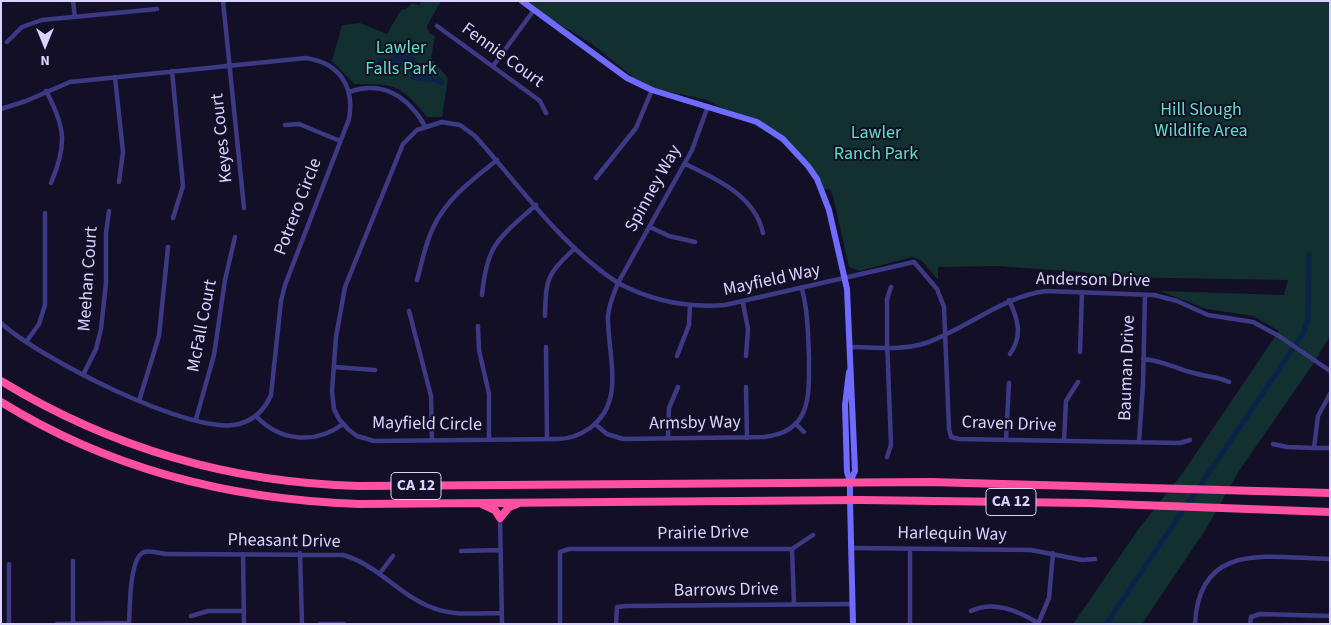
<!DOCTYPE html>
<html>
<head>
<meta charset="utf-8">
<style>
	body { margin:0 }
	#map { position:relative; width:1331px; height:625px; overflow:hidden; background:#130f26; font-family:"Source Sans 3",sans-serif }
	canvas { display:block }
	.frame { position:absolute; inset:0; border:2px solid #d9d4ff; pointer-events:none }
	.north { position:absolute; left:20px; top:20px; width:50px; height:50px; -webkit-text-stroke:4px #130f26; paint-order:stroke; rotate:180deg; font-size:14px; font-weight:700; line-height:20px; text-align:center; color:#d9d4ff }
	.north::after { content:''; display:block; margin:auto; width:18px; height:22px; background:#d9d4ff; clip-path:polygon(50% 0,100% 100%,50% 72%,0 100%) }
</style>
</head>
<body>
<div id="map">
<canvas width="1331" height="625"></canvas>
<div class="frame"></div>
<div class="north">N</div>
</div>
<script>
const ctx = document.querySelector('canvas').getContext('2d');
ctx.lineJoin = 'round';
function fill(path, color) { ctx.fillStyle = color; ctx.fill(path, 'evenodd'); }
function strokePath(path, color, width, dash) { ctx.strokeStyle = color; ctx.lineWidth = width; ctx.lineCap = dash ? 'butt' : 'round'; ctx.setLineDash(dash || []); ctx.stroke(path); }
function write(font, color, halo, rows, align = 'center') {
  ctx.font = font + ' "Source Sans 3",sans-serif'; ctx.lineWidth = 4; ctx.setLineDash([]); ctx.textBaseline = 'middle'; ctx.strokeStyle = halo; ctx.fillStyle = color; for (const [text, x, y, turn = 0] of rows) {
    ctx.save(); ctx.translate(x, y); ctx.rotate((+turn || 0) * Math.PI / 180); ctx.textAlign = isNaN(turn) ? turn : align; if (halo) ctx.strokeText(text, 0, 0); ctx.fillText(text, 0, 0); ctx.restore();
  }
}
const green = new Path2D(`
	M422 1H441L427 26 429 33 435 36 431 58 448 78 442 117H427C401 84 394 84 354 84L332 61 342 25 360 23 387 34 401 10 406 9 412 3 419 5Z
	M521 1H1330V336L1311 367 1239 471 1206 529 1142 624H1073L1140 527 1182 474 1279 331 1253 316 1207 309 1160 291 1284 295 1288 280 1110 277 1080 272 997 266 938 267V280L922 261 912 257 860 271 849 267 833 197 830 189H819L810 164 770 134 707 100 644 86 592 44Z`);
const water = new Path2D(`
	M397 42 403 44 405 55 414 57 417 62 424 64V76L430 74 435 79 439 77 444 80 443 86 434 82 411 80 412 68 409 61H404L396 72 377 63 379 58 388 60 393 57V46Z`);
const canal = new Path2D(`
	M1106 624 1303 334 1308 318 1309 255`);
const street = new Path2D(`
	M73 1 75 17
	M223 1 244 208
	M437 26 532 95 540 101 546 113
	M7 42 22 27 42 20 157 9
	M493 66 534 10
	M172 71 183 186 173 218
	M115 77 123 152 119 182
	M46 91C66 128 67 145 51 183
	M349 92C383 80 408 97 425 126
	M708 106 692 150 618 283C652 301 688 308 725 305L914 262 937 289 944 307 949 429 951 437 959 439 1180 443 1190 440
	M1 109 26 101 70 82 306 58C339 63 355 86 349 119L285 285 281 301 271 395C265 409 254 420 239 424 192 437 36 356 1 323
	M442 122 460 125 475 136C520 186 561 246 618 283 614 293 609 304 608 316 607 354 627 401 590 428 580 435 570 439 558 439L374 441 357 436 349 430 339 419 334 409 332 391 336 337 345 287 403 144 417 130Z
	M285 125 299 124 340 141
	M685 164C717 179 755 196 763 233
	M596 178 636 128 652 90
	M650 227 669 236 695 242
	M417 280C422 263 425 244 433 228 446 199 473 179 497 160
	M482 295C487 243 499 238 536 205
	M1009 300C1018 319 1023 336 1010 354
	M743 303 748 329 746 356
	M409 311 431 396 432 440
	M545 316C546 277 547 275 575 248
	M478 326 479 350 489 394V439
	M26 342 39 324 45 305V213
	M546 347 547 439
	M849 347C874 347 902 351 926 343 968 328 1001 297 1046 291L1154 295 1177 301 1208 315 1253 322 1279 336 1330 371
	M1080 352 1082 292
	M677 356 689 325 690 305
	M1143 359C1162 360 1176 369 1194 373 1206 377 1217 376 1229 382
	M334 367 375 370
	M83 375 96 349 101 329 106 283V233L109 211
	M746 387 747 438
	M1330 394 1318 416 1314 448H1330
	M139 401 159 336 168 247
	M256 416C279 441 315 445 343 424
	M196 419 214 355 225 280 235 237
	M595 424 607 434 623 439 764 437C812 432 809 395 809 358 808 334 808 312 802 289
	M796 424 804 432
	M668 438 669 408 678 387
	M1006 440 1009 383
	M1064 441 1066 401 1078 382
	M1139 442 1143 384 1145 295
	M1273 444 1287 447 1314 448
	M887 457 891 445 887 340V299L891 287
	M500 518 502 624
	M851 548 1031 550 1082 560 1095 559
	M792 549 813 535
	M910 549V624
	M461 551 501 550
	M300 553 302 624
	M243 554 244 624
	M73 561V624
	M9 564V624
	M380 573 393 556
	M971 611C994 600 1018 611 1038 623
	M191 616 208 611H244
	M57 624 129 623
	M129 624C130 609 129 558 144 552 150 550 161 554 167 554L343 555C379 565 401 598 436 609 456 616 480 613 501 613
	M320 624H344
	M560 624V552L569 549H792L794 604
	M616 624 617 607 626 606 853 604
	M1038 624 1049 598 1053 553
	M1195 624C1199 540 1269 558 1330 559
	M1250 624 1251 617 1260 614 1330 616`);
const secondary = new Path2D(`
	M522 1 627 78 652 90 757 122 783 139 808 166 817 179 829 210 847 289 855 471 850 482V500L853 624
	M849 372 845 405 847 472 850 482`);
const highway = new Path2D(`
	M1 381C111 448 230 483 359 486L930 482 1330 493
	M1 402C109 469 232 500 359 504L861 500 1086 503 1330 512
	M482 504 495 510 500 518 509 507 517 504`);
const shields = [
	[416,486,50],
	[1011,502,50]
];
const shieldNames = [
	["CA 12",416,486],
	["CA 12",1011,502]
];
const parkNames = [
	["Lawler",401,49],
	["Falls Park",401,70],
	["Hill Slough",1201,111],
	["Wildlife Area",1201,132],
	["Lawler",876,134],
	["Ranch Park",876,155]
];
const streetNames = [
	["Fennie Court",502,56,36],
	["Keyes Court",223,138,-96],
	["Spinney Way",654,189,-61],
	["Potrero Circle",299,207,-69],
	["Meehan Court",89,279,-86],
	["Mayfield Way",772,281,-12],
	["Anderson Drive",1093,281,1],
	["McFall Court",203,326,-79],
	["Bauman Drive",1128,368,-88],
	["Armsby Way",695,424,-1],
	["Mayfield Circle",427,425,1],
	["Craven Drive",1009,425,2],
	["Prairie Drive",703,534,-1],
	["Harlequin Way",952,535,1],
	["Pheasant Drive",284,542,1],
	["Barrows Drive",726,591,-1]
];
fill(green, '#12302f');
fill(water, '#0c2248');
strokePath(canal, '#0c2248', 5);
strokePath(street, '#3d3a85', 4.5);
strokePath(secondary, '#6f6bff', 6);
strokePath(highway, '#ff4fa3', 8);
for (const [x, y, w] of shields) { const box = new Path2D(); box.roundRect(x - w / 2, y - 13.5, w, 27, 4); ctx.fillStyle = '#130f26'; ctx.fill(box); strokePath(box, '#d9d4ff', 1); }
write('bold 16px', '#d9d4ff', null, shieldNames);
write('18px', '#5fe0c0', '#130f26', parkNames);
write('18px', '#d9d4ff', '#130f26', streetNames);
</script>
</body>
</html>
